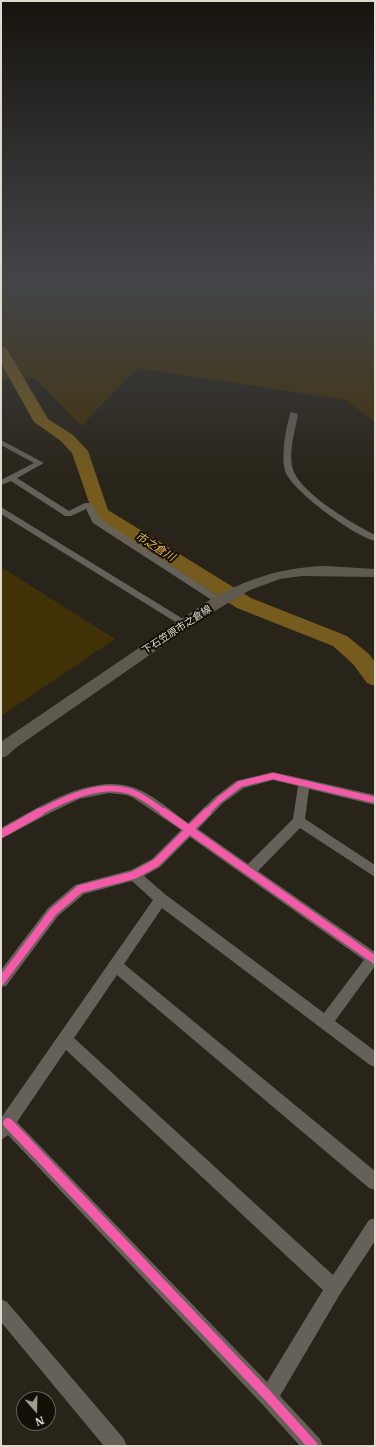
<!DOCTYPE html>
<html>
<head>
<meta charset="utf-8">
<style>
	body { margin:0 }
	#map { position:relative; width:376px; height:1447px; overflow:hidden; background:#292419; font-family:"IBM Plex Serif",serif }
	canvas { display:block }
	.frame { position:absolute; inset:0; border:2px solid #e0dace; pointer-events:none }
	.north { position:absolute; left:16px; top:1391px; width:40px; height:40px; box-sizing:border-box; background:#141008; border:1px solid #666157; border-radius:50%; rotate:160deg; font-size:11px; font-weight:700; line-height:16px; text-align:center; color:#e0dace }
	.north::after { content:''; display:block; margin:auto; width:14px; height:18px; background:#a09a8f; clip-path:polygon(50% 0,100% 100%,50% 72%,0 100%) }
</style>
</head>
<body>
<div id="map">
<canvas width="376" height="1447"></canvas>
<div class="frame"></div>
<div class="north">N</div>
</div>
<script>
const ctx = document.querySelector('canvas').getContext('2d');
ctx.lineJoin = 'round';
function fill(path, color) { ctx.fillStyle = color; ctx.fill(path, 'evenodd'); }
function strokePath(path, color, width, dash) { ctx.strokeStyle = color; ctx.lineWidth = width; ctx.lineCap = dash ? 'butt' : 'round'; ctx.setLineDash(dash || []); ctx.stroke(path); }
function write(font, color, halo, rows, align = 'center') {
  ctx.font = font + ' "IBM Plex Serif","Noto Sans JP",serif'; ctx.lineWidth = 4; ctx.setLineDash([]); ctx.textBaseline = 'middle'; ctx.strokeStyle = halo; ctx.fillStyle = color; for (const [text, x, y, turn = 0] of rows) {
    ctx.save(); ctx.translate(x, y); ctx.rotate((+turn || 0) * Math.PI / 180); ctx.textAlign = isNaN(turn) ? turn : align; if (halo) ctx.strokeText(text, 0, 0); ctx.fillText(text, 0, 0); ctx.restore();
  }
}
const green = new Path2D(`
	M1 281H375V422L346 400 137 368 81 426 35 378 1 380Z
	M1 567 115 639 1 716Z`);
const river = new Path2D(`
	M1 347 6 348 8 351 48 419 73 435 88 451 108 510 251 598 347 636 369 654 375 662V686L367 683 353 664 333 646 237 608 94 517 72 453 61 441 34 422 1 363Z`);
const street = new Path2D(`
	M291 412 298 414C295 431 289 449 292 466 297 492 352 523 375 535V541C353 535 295 493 286 473 280 460 286 425 291 412Z
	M1 440 44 463 17 478 69 511 85 503H91L100 519 224 600 226 602 224 604H218L93 523 86 509 71 516H65L11 481 1 485V480L34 463 1 445Z
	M1 507 188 622 190 624 188 626H182L1 514Z
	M273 772 375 795V805L309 789 305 819 375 865V877L300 828 258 871 375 952V966L335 1021 375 1051V1067L370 1065 162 908 124 964 375 1171V1190L369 1188 117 975 74 1038 333 1275 369 1220 375 1218V1241L340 1294 280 1396 320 1439 323 1446H300L262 1404 8 1135 1 1140V1118L153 900 132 881 84 894 58 916 6 986 1 987V970L48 908 75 885 131 870 152 859 181 830 132 797 126 795 109 793 79 799 50 813 1 839V828C38 808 91 772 135 788 154 795 171 811 188 823L215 797 236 781ZM273 780 298 786 293 819 248 864 198 829 223 803 244 788ZM190 837 364 960 324 1013 166 895 144 876 160 867ZM66 1050 323 1290 267 1382 17 1122Z
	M1 1299 7 1302 124 1439 127 1446H104L1 1322Z`);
const secondary = new Path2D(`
	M326 566 375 569V577L302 576 280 579 250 590 203 618 17 747 7 756 1 758V742L5 739 208 601C246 579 282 567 326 566Z`);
const cyclewayFar2 = new Path2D(`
	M38 813C64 799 99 782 129 791 142 795 154 805 165 813
	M206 813 219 800 240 784 273 776 375 800`);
const cyclewayFar1 = new Path2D(`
	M164 812 375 960
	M1 834 40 812
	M1 981 53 912 80 889 134 875 156 863 207 812`);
const cycleway = new Path2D(`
	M8 1123 269 1397 313 1446`);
const streetNames = [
	["下石笠原市之倉線",177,630,-33]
];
const waterNames = [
	["市之倉川",155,547,32]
];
fill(green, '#413107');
fill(river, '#755c1e');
fill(street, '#656159');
fill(secondary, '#5f5a4f');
strokePath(cyclewayFar2, '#f35aa7', 6);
strokePath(cyclewayFar1, '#f35aa7', 8);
strokePath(cycleway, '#f35aa7', 10);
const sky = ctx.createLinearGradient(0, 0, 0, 483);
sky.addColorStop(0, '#17140e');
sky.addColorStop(0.58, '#434549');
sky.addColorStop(1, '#43454900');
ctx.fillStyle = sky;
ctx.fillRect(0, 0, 376, 483);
write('10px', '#e0dace', '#141008', streetNames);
write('italic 11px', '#eebd47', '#141008', waterNames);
</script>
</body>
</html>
